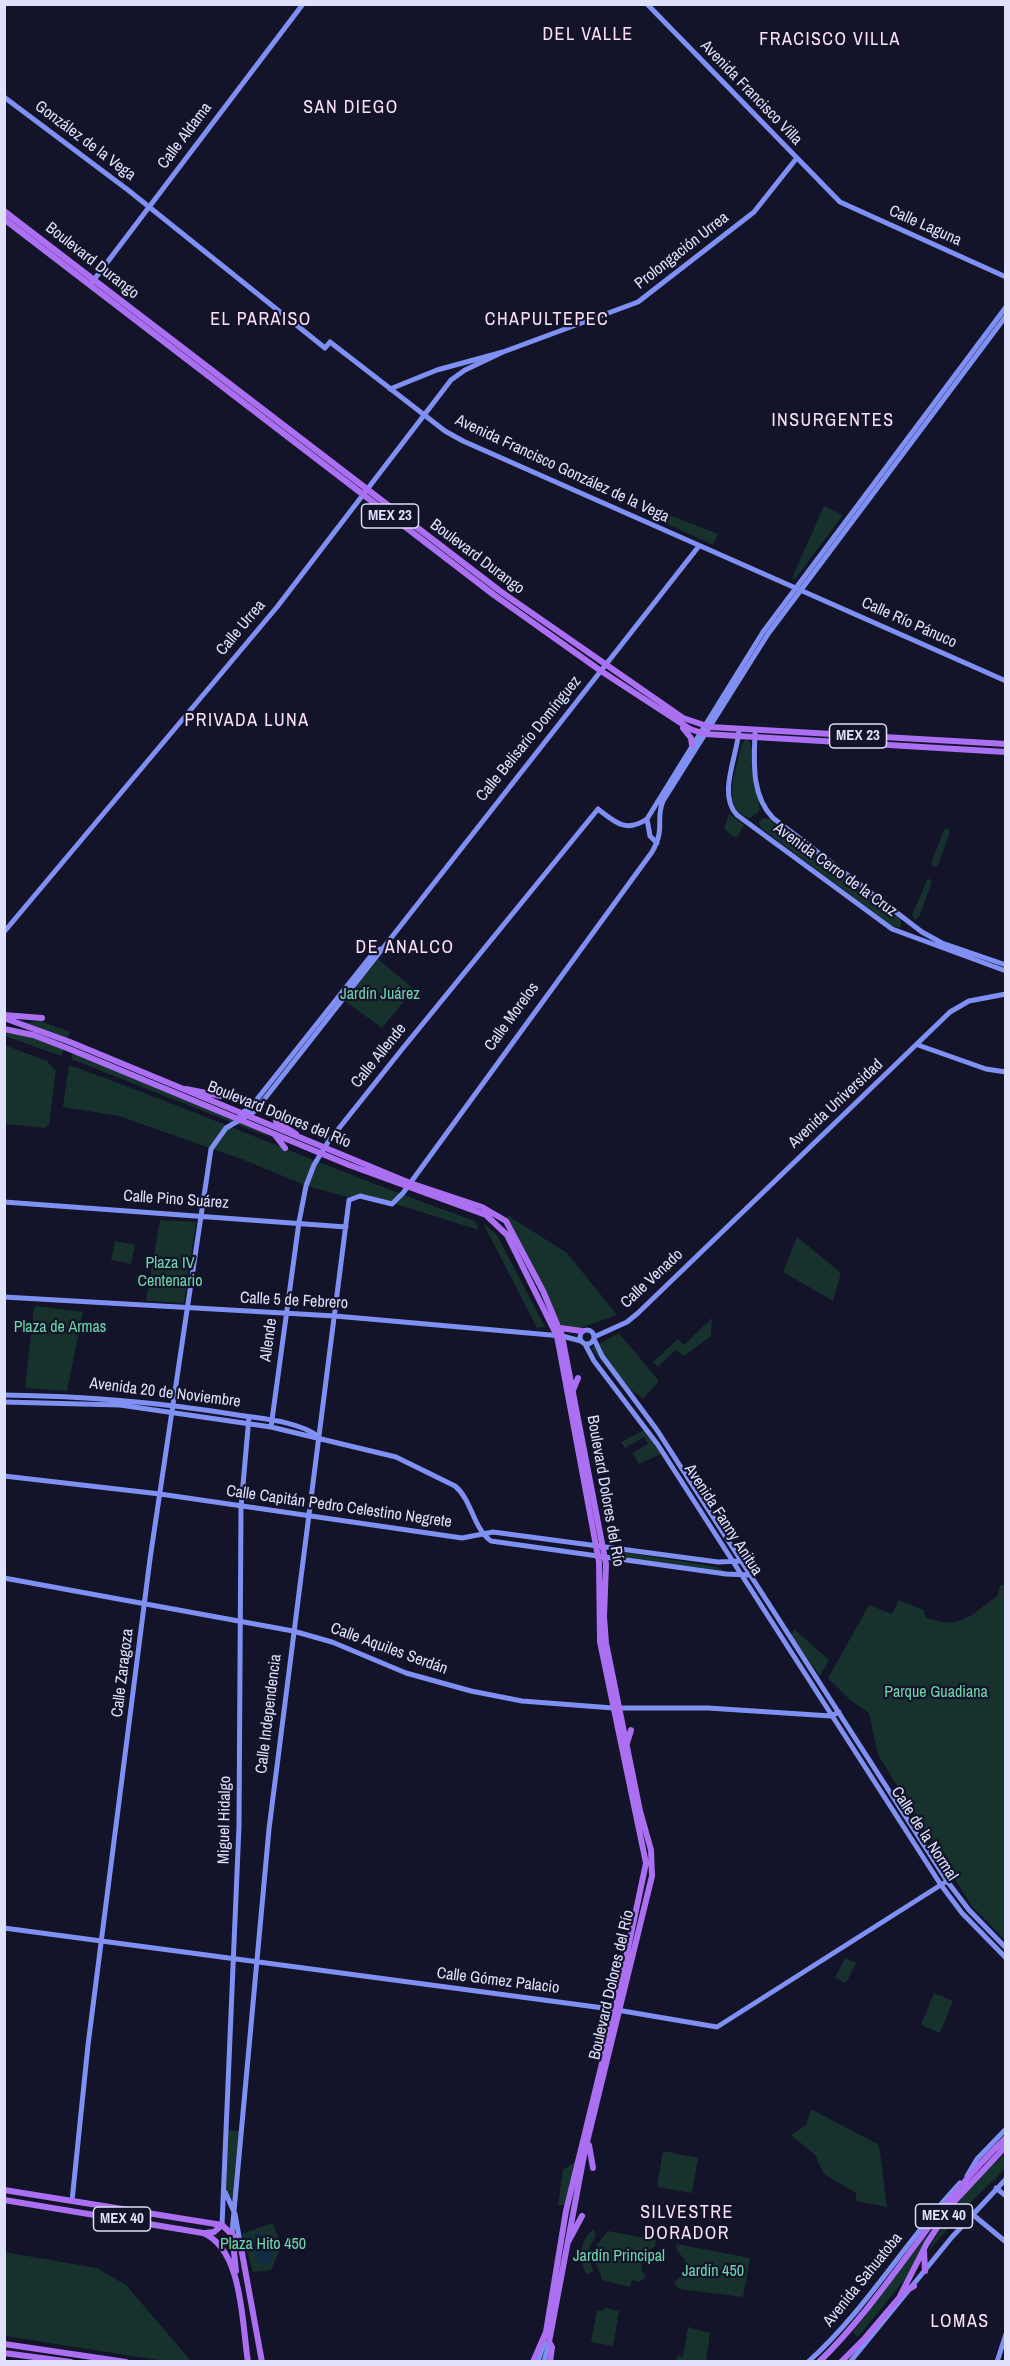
<!DOCTYPE html>
<html>
<head>
<meta charset="utf-8">
<style>
	body { margin:0 }
	#map { position:relative; width:1010px; height:2366px; overflow:hidden; background:#131329; font-family:"Archivo Narrow",sans-serif }
	canvas { display:block }
	.frame { position:absolute; inset:0; border:6px solid #dee0fc; pointer-events:none }
</style>
</head>
<body>
<div id="map">
<canvas width="1010" height="2366"></canvas>
<div class="frame"></div>
</div>
<script>
const ctx = document.querySelector('canvas').getContext('2d');
ctx.lineJoin = 'round';
function fill(path, color) { ctx.fillStyle = color; ctx.fill(path, 'evenodd'); }
function strokePath(path, color, width, dash) { ctx.strokeStyle = color; ctx.lineWidth = width; ctx.lineCap = dash ? 'butt' : 'round'; ctx.setLineDash(dash || []); ctx.stroke(path); }
function write(font, color, halo, rows, align = 'center') {
  ctx.font = font + ' "Archivo Narrow",sans-serif'; ctx.lineWidth = 4.5; ctx.setLineDash([]); ctx.textBaseline = 'middle'; ctx.strokeStyle = halo; ctx.fillStyle = color; for (const [text, x, y, turn = 0] of rows) {
    ctx.save(); ctx.translate(x, y); ctx.rotate((+turn || 0) * Math.PI / 180); ctx.textAlign = isNaN(turn) ? turn : align; if (halo) ctx.strokeText(text, 0, 0); ctx.fillText(text, 0, 0); ctx.restore();
  }
}
const green = new Path2D(`
	M824 506 843 515 795 579 792 578Z
	M667 514 718 534 713 545 663 522Z
	M746 739C756 745 751 761 752 772 753 785 761 798 759 811L750 818C719 810 737 768 741 746Z
	M729 814 744 825 738 836 734 837 724 829Z
	M763 818 769 819 901 919V926L899 928 892 926 761 828 759 822Z
	M947 828 950 832 938 865 933 867 931 863 944 830Z
	M928 878 932 882 919 917 915 920 912 915Z
	M378 959 414 989 382 1028 345 1001Z
	M41 1021 70 1032 67 1039 24 1023Z
	M4 1033 27 1036 64 1049 61 1056 5 1036Z
	M4 1045 47 1061 56 1071 49 1125 45 1128 5 1124Z
	M73 1053 259 1130 274 1139 71 1059Z
	M69 1065C206 1114 338 1173 475 1221L479 1230 363 1194 347 1197 307 1186 244 1160 119 1116 63 1107Z
	M507 1215 567 1253 617 1315 577 1329H563Z
	M160 1220 196 1222 184 1303 146 1301Z
	M483 1223 497 1235 545 1327 537 1328Z
	M797 1237 841 1273 833 1301 783 1272Z
	M115 1241 135 1245 131 1264 111 1260Z
	M36 1306 83 1312 67 1391 25 1388 34 1308Z
	M712 1318 711 1336 684 1356 675 1350 658 1367 653 1362 678 1339 684 1345Z
	M619 1333 659 1381 643 1399 613 1376 591 1348Z
	M644 1430 661 1454 639 1464 632 1453 648 1444 644 1437 625 1448 621 1442Z
	M616 1551 717 1567 724 1571 616 1557Z
	M1000 1585 1005 1586V1940L971 1905 878 1755 869 1713 849 1699 828 1678 869 1605 892 1614 899 1600 924 1610 925 1617C959 1631 972 1615 998 1595Z
	M794 1629 829 1660 820 1676 791 1636Z
	M845 1958 856 1963 846 1983 835 1978Z
	M934 1993 953 2001 940 2033 921 2025Z
	M811 2109 879 2145 887 2207 856 2201V2193L824 2174 815 2155 791 2135 806 2125Z
	M228 2130 240 2131 235 2210 225 2187Z
	M663 2151 698 2158 692 2193 657 2187Z
	M1005 2154V2169L972 2201 927 2253C947 2215 972 2181 1005 2154Z
	M575 2162 565 2205H558L563 2170Z
	M272 2223 282 2245 271 2270 253 2272 242 2234Z
	M593 2229 596 2235 588 2251 593 2271 587 2275C578 2258 579 2243 593 2229Z
	M608 2231 656 2240 655 2246 644 2254 641 2270 646 2277 639 2282 632 2280 630 2287 601 2280C602 2274 599 2272 597 2266 589 2251 599 2242 608 2231Z
	M929 2232 910 2273 858 2337 853 2332Z
	M677 2244 750 2258 743 2297 679 2289 674 2282 682 2276 685 2261 676 2248Z
	M4 2252 97 2268 126 2285 191 2361H164L5 2336Z
	M605 2308 619 2311 613 2346 591 2342 597 2310 604 2311Z
	M688 2327 710 2333 706 2361H676L677 2356 683 2357Z`);
const water = new Path2D(`
	M261 2232C274 2237 276 2251 270 2263L264 2266C253 2260 251 2247 254 2235Z`);
const secondary = new Path2D(`
	M647 4 840 202 1006 277
	M4 97 128 190 325 348 330 342 445 431 463 441 1006 681
	M90 285 303 4
	M390 389 437 370 503 352 638 302 754 212 796 159
	M739 729C738 755 717 794 737 815L892 929 1006 971
	M755 733C754 762 751 795 773 818L922 932 942 943 1006 965
	M647 819 650 836 657 843
	M4 932 277 607 451 380 465 370 503 352
	M918 1045 986 1069 1006 1072
	M240 1114 250 1108 374 952 380 949
	M4 1202 346 1227
	M4 1297 335 1316 562 1336 581 1341
	M580 1337a7 7 0 1 1 14 0a7 7 0 1 1-14 0Z
	M594 1337 627 1322 638 1313 950 1012 969 1001 1006 994
	M594 1339 602 1356 657 1430 947 1881 969 1910 1006 1948
	M585 1344 594 1361 658 1445 941 1885 962 1913 1006 1958
	M4 1395C85 1396 159 1402 238 1415 263 1419 297 1421 318 1436
	M4 1402 120 1405 271 1427 396 1457 455 1486C472 1500 473 1528 491 1541L726 1574 749 1575
	M271 1427 299 1222 306 1186 314 1165 328 1142 403 1048 598 809C616 823 626 833 647 819L763 632 1006 307
	M4 1476 160 1494 462 1538 493 1532 718 1562 741 1561
	M4 1578 293 1631 332 1642 406 1673 471 1691 522 1701 613 1708H708L831 1716 839 1712
	M4 1928 611 2009 717 2027 947 1881
	M967 2176 977 2159 1006 2129
	M996 2188 1006 2196
	M225 2192 235 2214 240 2242
	M72 2201 88 2045 150 1559 211 1149 226 1128 255 1111 699 546
	M972 2214 1006 2242
	M222 2225 239 1826 241 1507 249 1417
	M232 2233 269 1829 349 1200 360 1196 392 1204 403 1193 652 852C666 828 655 820 663 801L768 634 1006 316
	M538 2362 544 2342
	M544 2362 549 2342
	M808 2362C867 2309 906 2240 960 2183
	M850 2362 952 2237 1006 2179
	M997 2362 1006 2334`);
const primary = new Path2D(`
	M4 211 500 591 683 718 710 727 1006 744
	M4 219 494 595 601 671 690 729 705 734 738 736 1006 752
	M683 728 691 738 692 745
	M4 1015 42 1018
	M4 1018 70 1042 410 1183 482 1207 506 1221 543 1291 562 1336 606 1564 604 1617 606 1643 640 1811 651 1850 652 1876 585 2150 549 2342 552 2347 550 2362
	M4 1029 33 1035 67 1048 349 1165 486 1215 507 1235 557 1336 599 1562 600 1642 646 1863 615 2010 566 2211 546 2332 533 2362
	M186 1089 221 1096
	M276 1121 296 1134
	M275 1135 285 1148
	M560 1328 582 1331
	M573 1390 578 1378
	M627 1743 631 1730
	M589 2145 593 2168
	M4 2190 222 2225 240 2242 262 2362
	M4 2200 203 2233C243 2249 242 2325 248 2362
	M205 2233 214 2232 222 2225
	M232 2233 236 2271
	M568 2242 582 2216
	M924 2251 925 2271
	M903 2292 914 2286
	M4 2344 126 2362
	M4 2353 71 2362
	M819 2362C889 2294 934 2205 1006 2138
	M841 2362 865 2338 899 2298 927 2243 953 2203 1006 2146`);
const shields = [
	[390,516,57],
	[858,736,57],
	[944,2216,57],
	[122,2219,57]
];
const shieldNames = [
	["MEX 23",390,516],
	["MEX 23",858,736],
	["MEX 40",944,2216],
	["MEX 40",122,2219]
];
const streetNames = [
	["Avenida Francisco Villa",751,93,46],
	["Calle Aldama",185,136,-53],
	["González de la Vega",85,141,37],
	["Calle Laguna",925,226,24],
	["Prolongación Urrea",682,251,-38],
	["Boulevard Durango",92,261,38],
	["Avenida Francisco González de la Vega",562,469,25],
	["Boulevard Durango",477,557,37],
	["Calle Río Pánuco",909,623,24],
	["Calle Urrea",241,628,-50],
	["Calle Belisario Domínguez",529,739,-51],
	["Avenida Cerro de la Cruz",835,870,36],
	["Calle Morelos",512,1017,-54],
	["Calle Allende",379,1056,-51],
	["Avenida Universidad",836,1104,-43],
	["Boulevard Dolores del Río",279,1115,22],
	["Calle Pino Suárez",176,1200,4],
	["Calle Venado",652,1279,-43],
	["Calle 5 de Febrero",294,1301,3],
	["Allende",269,1340,-82],
	["Avenida 20 de Noviembre",165,1393,7],
	["Boulevard Dolores del Río",605,1491,80],
	["Calle Capitán Pedro Celestino Negrete",339,1507,8],
	["Avenida Fanny Anitua",723,1520,57],
	["Calle Aquiles Serdán",389,1649,20],
	["Calle Zaragoza",123,1673,-83],
	["Calle Independencia",269,1714,-83],
	["Miguel Hidalgo",225,1820,-89],
	["Calle de la Normal",924,1834,57],
	["Calle Gómez Palacio",498,1981,7],
	["Boulevard Dolores del Río",612,1985,-77],
	["Avenida Sahuatoba",863,2280,-51]
];
const parkNames = [
	["Jardín Juárez",380,995],
	["Plaza IV",170,1264],
	["Centenario",170,1282],
	["Plaza de Armas",60,1328],
	["Parque Guadiana",936,1693],
	["Plaza Hito 450",263,2245],
	["Jardín Principal",619,2257],
	["Jardín 450",713,2272]
];
const neighbourhoodNames = [
	["DEL VALLE",588,35],
	["FRACISCO VILLA",830,40],
	["SAN DIEGO",351,108],
	["EL PARAISO",261,320],
	["CHAPULTEPEC",547,320],
	["INSURGENTES",833,421],
	["PRIVADA LUNA",247,721],
	["DE ANALCO",405,948],
	["SILVESTRE",687,2213],
	["DORADOR",687,2234],
	["LOMAS",960,2322]
];
fill(green, '#17322c');
fill(water, '#112d44');
strokePath(secondary, '#7f90f2', 5);
strokePath(primary, '#aa70f1', 6);
for (const [x, y, w] of shields) { const box = new Path2D(); box.roundRect(x - w / 2, y - 12, w, 24, 4.5); ctx.fillStyle = '#131329'; ctx.fill(box); strokePath(box, '#dee0fc', 1.5); }
write('bold 15px', '#dee0fc', null, shieldNames);
write('16px', '#dee0fc', '#131329', streetNames);
write('16px', '#70d6aa', '#131329', parkNames);
ctx.letterSpacing = '1.5px';
write('18px', '#fce0f7', '#131329', neighbourhoodNames);
ctx.letterSpacing = '0px';
</script>
</body>
</html>
